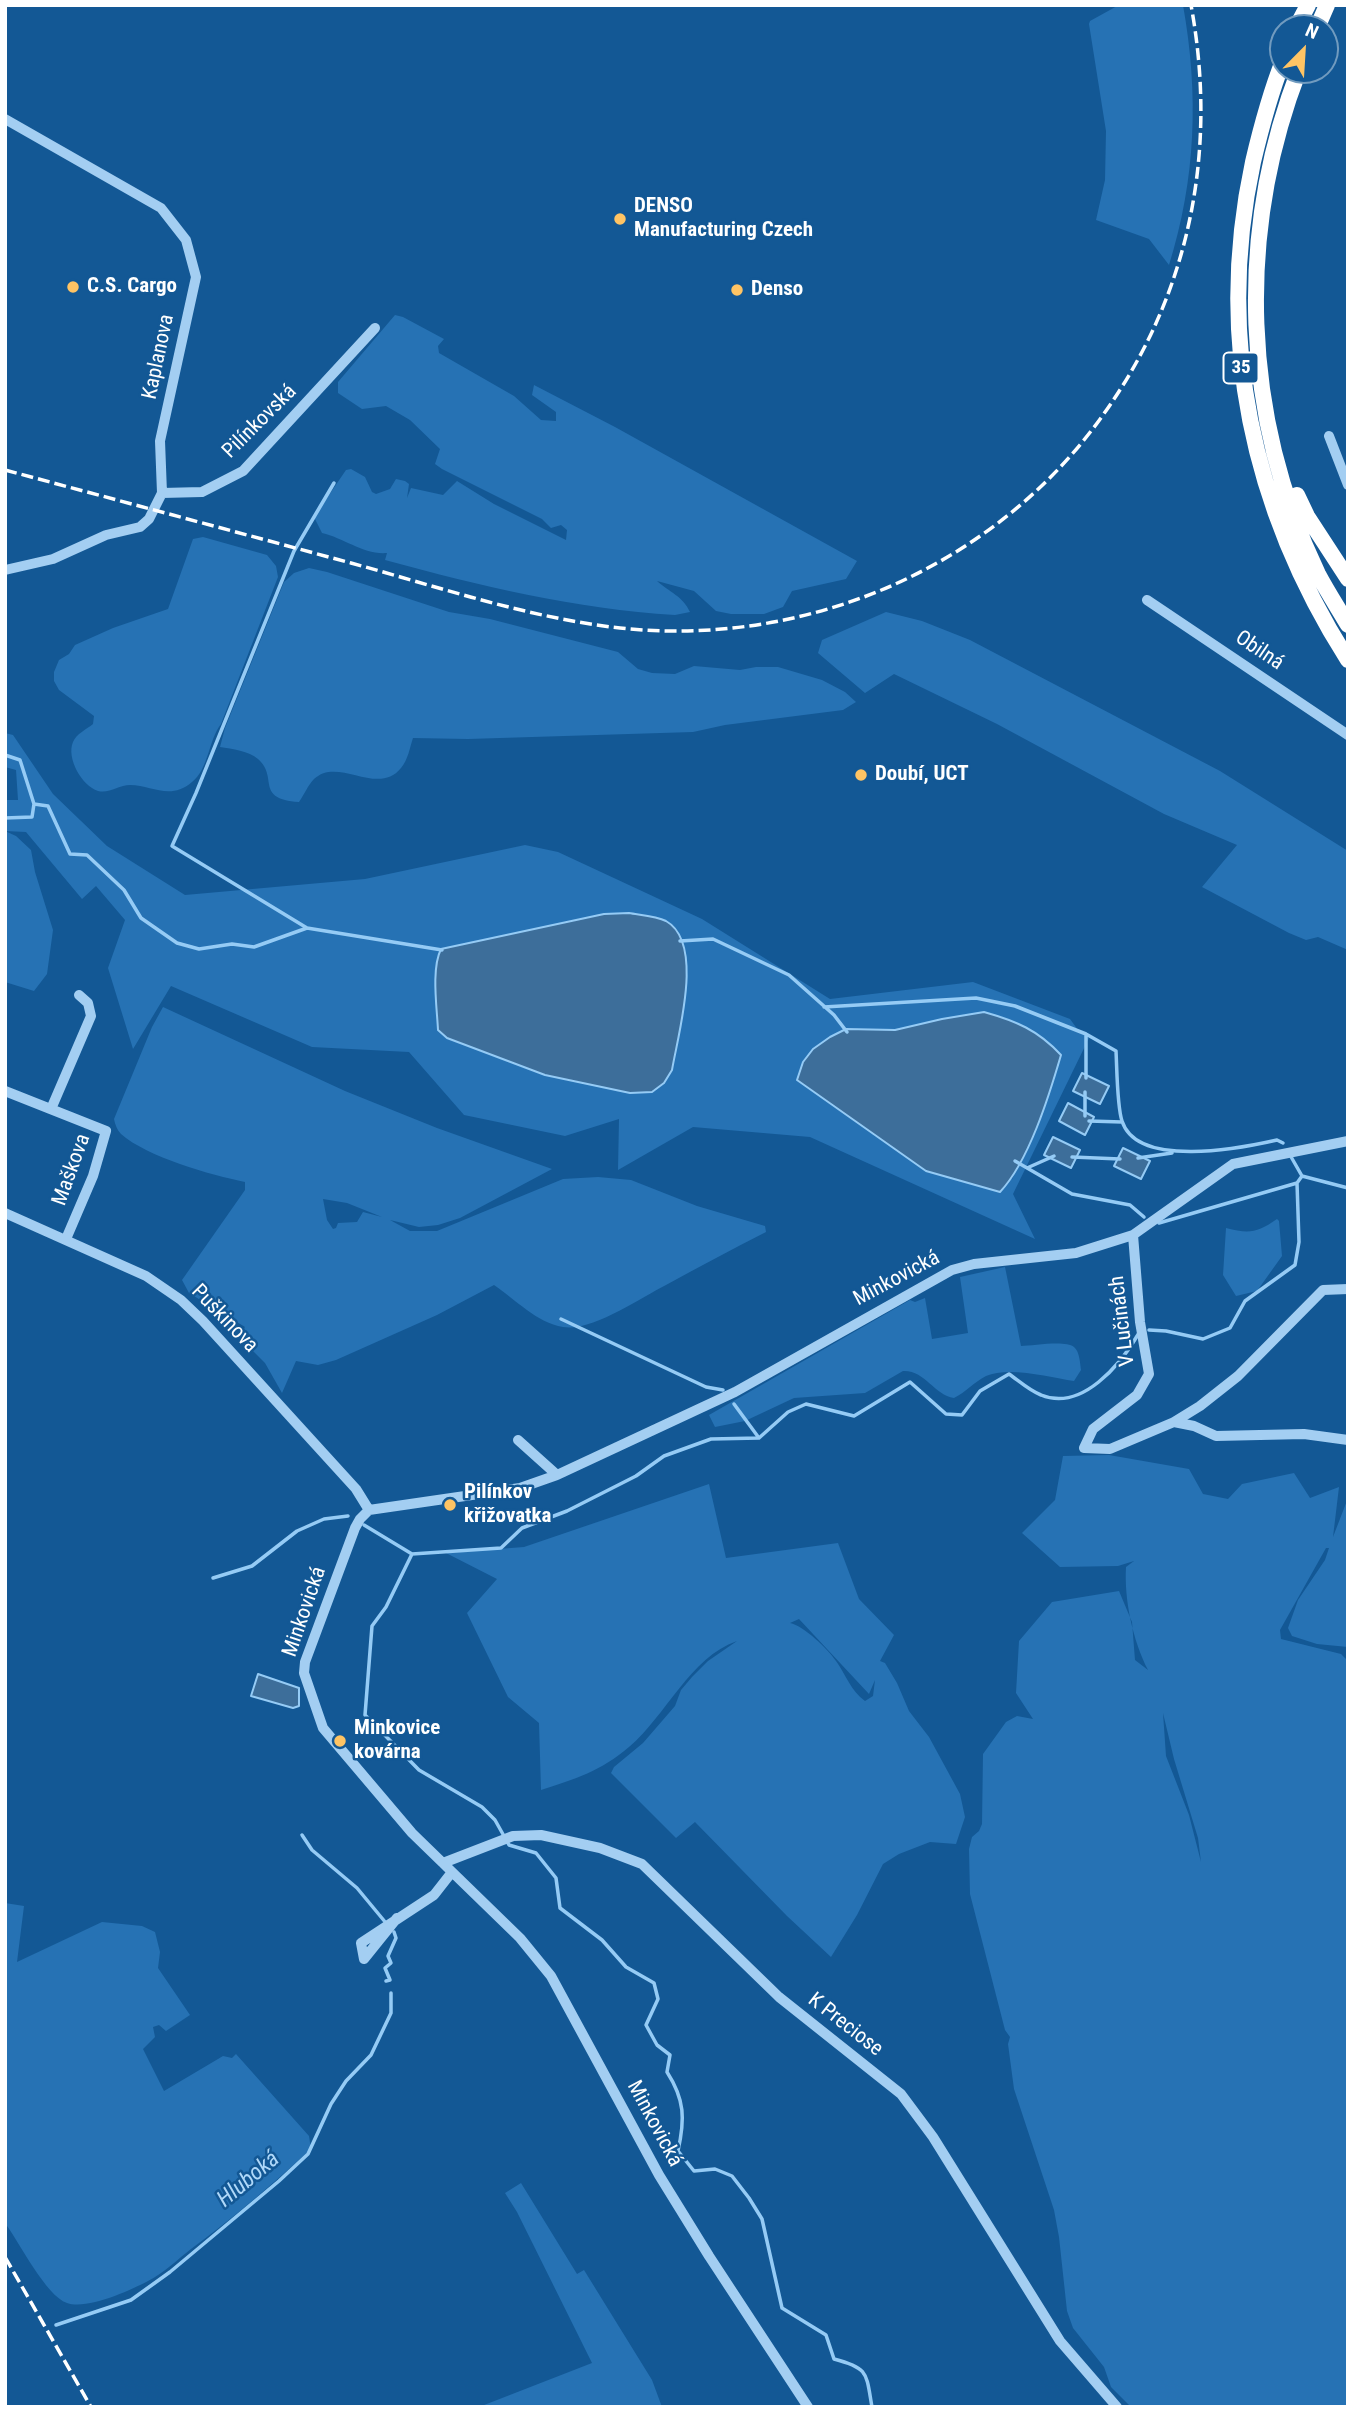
<!DOCTYPE html>
<html>
<head>
<meta charset="utf-8">
<style>
	body { margin:0 }
	#map { position:relative; width:1353px; height:2412px; overflow:hidden; background:#135895; font-family:"Roboto Condensed",sans-serif }
	canvas { display:block }
	.frame { position:absolute; inset:0; border:7px solid #fff; pointer-events:none }
	.north { position:absolute; left:1269px; top:14px; width:70px; height:70px; box-sizing:border-box; background:#135895; border:2px solid #719bbf; border-radius:50%; rotate:24deg; font-size:19px; font-weight:700; line-height:28px; text-align:center; color:#fff }
	.north::after { content:''; display:block; margin:auto; width:24px; height:32px; background:#ffc464; clip-path:polygon(50% 0,100% 100%,50% 72%,0 100%) }
</style>
</head>
<body>
<div id="map">
<canvas width="1353" height="2412"></canvas>
<div class="frame"></div>
<div class="north">N</div>
</div>
<script>
const ctx = document.querySelector('canvas').getContext('2d');
ctx.lineJoin = 'round';
function fill(path, color) { ctx.fillStyle = color; ctx.fill(path, 'evenodd'); }
function strokePath(path, color, width, dash) { ctx.strokeStyle = color; ctx.lineWidth = width; ctx.lineCap = dash ? 'butt' : 'round'; ctx.setLineDash(dash || []); ctx.stroke(path); }
function write(font, color, halo, rows, align = 'center') {
  ctx.font = font + ' "Roboto Condensed",sans-serif'; ctx.lineWidth = 5; ctx.setLineDash([]); ctx.textBaseline = 'middle'; ctx.strokeStyle = halo; ctx.fillStyle = color; for (const [text, x, y, turn = 0] of rows) {
    ctx.save(); ctx.translate(x, y); ctx.rotate((+turn || 0) * Math.PI / 180); ctx.textAlign = isNaN(turn) ? turn : align; if (halo) ctx.strokeText(text, 0, 0); ctx.fillText(text, 0, 0); ctx.restore();
  }
}
const green = new Path2D(`
	M1119 5H1183C1199 94 1196 179 1169 265L1149 239 1096 220 1105 180 1106 131 1089 24 1090 21Z
	M395 315 403 317 444 339 438 346 439 353 514 396 541 420 556 421V412L532 395 534 385 615 427 857 561 846 579 792 591 783 607 764 614H731L716 611 694 591 657 581C669 592 683 596 690 612L675 615C576 609 480 586 385 560L387 553C364 555 344 538 322 533L314 517 346 470 351 469 365 477 372 492 376 494 390 489 396 479 405 481 409 484 407 498 411 488 443 495 457 481 494 504 566 540 567 530 561 525 551 528 542 519 442 469 435 464 440 449 410 420 386 406 362 409 338 393V382Z
	M203 537 267 555 276 566 278 577 221 724C208 741 209 768 192 782 170 801 152 785 130 785 119 785 109 794 98 791 82 786 66 758 73 742 76 734 87 729 93 724L94 716 59 690 54 681V672L59 660 69 654 75 645 113 628 168 609 193 539Z
	M309 568 327 572 449 612 490 619 618 652 638 669 652 673 675 674 694 666 740 670 756 667H778L822 680 845 692 856 702 843 710 725 725 693 732 468 739 413 738C410 747 408 760 401 768 378 797 338 756 314 779 308 785 304 795 299 802 254 799 279 777 258 759 249 751 232 749 220 747L225 728 284 582 294 573Z
	M886 612 922 621 970 640 1220 771 1348 851V950L1318 937 1306 940 1289 933 1202 887 1237 845 1164 814 997 724 894 674 865 693 818 653 822 640Z
	M5 733 13 735 53 794 107 846 185 895 365 879 525 845 558 852 702 919 830 999 973 982 1070 1019 1078 1030 1089 1038 1013 1194 1035 1239 810 1137 693 1127 618 1170 619 1119 565 1136 464 1115 409 1052 312 1047 171 986 133 1049 108 968 125 920 96 886 82 899 26 832 5 831V800H18L16 770 5 767ZM629 913C640 915 655 916 666 921 705 943 678 1034 671 1071L438 954 441 949 604 914ZM942 1019 1048 1097 1012 1179 846 1029 895 1030Z
	M5 831 16 836 31 850 35 872 53 930 47 974 34 991 5 982Z
	M163 1007 345 1091 437 1128 552 1169 460 1218 438 1225 419 1227 390 1220 410 1231H437L563 1179 598 1177 631 1180 697 1206 765 1226 766 1232C732 1249 699 1267 666 1285 640 1298 592 1332 563 1327 537 1323 515 1299 494 1285L437 1315 336 1360 318 1365 296 1361 282 1393 265 1363 238 1336 245 1327 189 1293 182 1280 245 1190V1182C211 1175 147 1157 121 1134 117 1130 115 1124 114 1119L152 1027ZM323 1199 347 1203 382 1217 363 1212 357 1222 338 1223 336 1228 333 1229 327 1220Z
	M1277 1219 1279 1221 1282 1256 1257 1291 1236 1296 1223 1275 1226 1228C1249 1234 1257 1233 1277 1219Z
	M1005 1267 1021 1346C1033 1346 1065 1340 1074 1347 1080 1352 1080 1364 1081 1370L1074 1381C1050 1377 1008 1366 986 1376 974 1382 966 1392 954 1398 934 1395 925 1370 903 1371L865 1393 794 1398 745 1421 715 1427 709 1415 910 1300 915 1302 925 1298 932 1339 968 1333 960 1277Z
	M1109 1455 1189 1469 1203 1494 1228 1499 1242 1484 1294 1473 1310 1498 1339 1487 1333 1537 1348 1498V1647L1317 1644 1292 1636 1288 1628 1298 1600 1325 1560 1329 1548H1326L1280 1630 1281 1639 1341 1654 1348 1661V2407H1131L1111 2387 1104 2367 1073 2328 1067 2311 1059 2237 1054 2210 1014 2089 1008 2044 1010 2037 1005 2030 970 1894 969 1849 972 1837 979 1831 982 1824 983 1754 1006 1722 1017 1716 1033 1719 1016 1693 1019 1641 1052 1602 1119 1591 1132 1622 1135 1660 1148 1670C1133 1641 1124 1600 1126 1567L1134 1561 1118 1566 1060 1567 1022 1533 1055 1500 1063 1456ZM1163 1713 1174 1759 1198 1838 1201 1862 1189 1815 1166 1756Z
	M709 1484 726 1558 838 1543 859 1599 894 1635 880 1661 885 1663 897 1683 909 1711 929 1737 960 1794 965 1817 956 1844 930 1842 899 1854 883 1864 857 1915 831 1957 787 1916 695 1822 676 1838 611 1773 614 1767 643 1743 675 1706 681 1690 692 1677 708 1661 737 1641C690 1657 666 1716 629 1747 601 1771 575 1779 541 1790L539 1723 508 1697 467 1613 497 1579 446 1553 524 1547ZM799 1619 869 1694 875 1680 873 1696 865 1701C851 1691 846 1675 836 1661 828 1649 804 1626 790 1623Z
	M5 1903 24 1906 17 1962 102 1922 142 1926 155 1932 160 1952 158 1968 190 2015 166 2031 159 2025 153 2027 155 2037 143 2049 164 2091 218 2059 223 2056 232 2058 236 2054 309 2136 311 2149C273 2184 233 2218 191 2249 178 2259 164 2273 148 2281 129 2291 87 2310 67 2303 46 2296 19 2242 5 2223Z
	M521 2183 577 2274 584 2270 652 2380 662 2407H479L592 2363 517 2212 505 2193Z`);
const water = new Path2D(`
	M629 913C640 915 656 916 666 921 705 943 678 1034 672 1070L664 1083 652 1092 630 1093 545 1075 447 1038 438 1030C437 1008 431 969 441 949L604 914Z
	M984 1012C1016 1021 1038 1030 1061 1055 1049 1096 1029 1161 1000 1192L926 1171 797 1080 803 1062 813 1049 830 1037 846 1029 895 1030 942 1019Z
	M1082 1073 1109 1086 1100 1104 1073 1091Z
	M1068 1103 1094 1117 1085 1135 1059 1121Z
	M1053 1137 1080 1150 1071 1168 1044 1155Z
	M1123 1148 1150 1161 1141 1179 1114 1166Z
	M258 1674 299 1688V1706L293 1708 251 1696Z`);
const stream = new Path2D(`
	M5 755 20 760 34 804
	M5 818 32 817 34 804 48 806 70 854 87 855 124 890 141 918 177 943 199 949 232 944 254 947 307 928 442 950
	M307 928 172 846 196 793 294 551 334 483
	M680 941 713 939 789 975 834 1015 847 1032
	M824 1007 976 998 1015 1006 1086 1034 1116 1051C1117 1069 1117 1106 1122 1121 1137 1169 1242 1148 1277 1140L1283 1143
	M1086 1078V1034
	M1085 1116V1092
	M1089 1121 1122 1122
	M1290 1155 1302 1176
	M1072 1157 1120 1159
	M1138 1158 1172 1153
	M1015 1161 1072 1194 1130 1205 1144 1217
	M1027 1168 1054 1156
	M1159 1223 1297 1183
	M561 1319 706 1387 723 1390
	M1149 1330 1166 1331 1203 1339 1230 1328 1245 1301 1295 1265 1299 1242 1297 1183 1302 1176 1348 1188
	M734 1404 759 1438
	M364 1525 412 1554
	M213 1578 252 1566 297 1531 324 1519 348 1516
	M302 1835 312 1850 357 1888 386 1923
	M386 1981 390 1980 385 1968 391 1963 388 1956 396 1938 394 1932
	M56 2325 131 2300 170 2272 279 2181 308 2154 331 2104 346 2081 371 2055 391 2013V1993
	M872 2407C866 2373 869 2368 834 2359L826 2335 782 2308 762 2219 749 2198 732 2176 715 2169 694 2171 678 2151C685 2119 685 2100 667 2072L670 2055 657 2045 646 2025 658 1999 654 1983 626 1967 602 1940 560 1908 556 1878 536 1853 509 1845 495 1820 482 1807 419 1770 365 1715 372 1626 386 1607 412 1554 501 1548 522 1528 567 1511 636 1476 664 1456 711 1439 759 1438 788 1412 806 1404 854 1416 910 1382 946 1414 962 1415 980 1391 1009 1374C1019 1381 1030 1391 1041 1395 1082 1412 1121 1364 1139 1333`);
const minor = new Path2D(`
	M5 119 161 208 186 240 196 277 160 441 162 493 149 519 140 527 106 535 53 559 5 570
	M1329 436 1348 485
	M162 493 202 492 243 471 375 328
	M1147 600 1348 735
	M5 1091 106 1131 93 1176 66 1239
	M51 1109 91 1016 88 1003 79 995
	M5 1213 146 1276 181 1300 203 1321 356 1489 369 1510
	M1133 1235 1140 1322 1149 1374 1137 1395 1093 1429 1084 1448 1110 1449 1174 1422 1200 1406 1238 1376 1323 1290 1348 1289
	M1174 1422 1194 1426 1216 1436 1304 1434 1348 1440
	M518 1440 557 1475
	M443 1863 513 1836 541 1835 600 1848 642 1864 779 1997 901 2094 933 2137 1060 2341 1117 2407
	M397 1918 364 1959 361 1943 434 1895 452 1872
	M808 2407 709 2256 659 2175 551 1976 520 1938 412 1833 323 1728 304 1673 305 1662 355 1528 360 1519 369 1510 520 1488 557 1475 735 1392 952 1270 974 1264 1076 1253 1133 1235 1233 1164 1348 1141`);
const highway = new Path2D(`
	M1296 28 1308 5
	M1317 28 1327 5
	M1283 61C1270 94 1261 128 1253 162 1215 338 1252 509 1348 660
	M1299 70C1236 233 1242 416 1318 574 1327 591 1338 608 1348 625
	M1297 495 1307 516 1348 579`);
const rail = new Path2D(`
	M5 470C121 501 236 532 351 563 439 587 529 618 620 628 805 648 994 568 1103 415 1190 294 1218 151 1191 5
	M5 2257 91 2407`);
const markers = [
	[620,219,7,"#ffc464"],
	[73,287,7,"#ffc464"],
	[737,290,7,"#ffc464"],
	[861,775,7,"#ffc464"],
	[450,1505,7,"#ffc464"],
	[340,1741,7,"#ffc464"]
];
const shields = [
	[1241,368,35]
];
const shieldNames = [
	["35",1241,368]
];
const poiNames = [
	["DENSO",634,207],
	["Manufacturing Czech",634,231],
	["C.S. Cargo",87,287],
	["Denso",751,290],
	["Doubí, UCT",875,775],
	["Pilínkov",464,1493],
	["křižovatka",464,1517],
	["Minkovice",354,1729],
	["kovárna",354,1753]
];
const streetNames = [
	["Kaplanova",159,357,-78],
	["Pilínkovská",260,422,-45],
	["Obilná",1259,651,34],
	["Maškova",72,1170,-70],
	["Minkovická",897,1279,-28],
	["Puškinova",224,1319,46],
	["V Lučinách",1123,1321,-97],
	["Minkovická",305,1612,-71],
	["K Preciose",845,2025,38],
	["Minkovická",654,2124,62]
];
const waterNames = [
	["Hluboká",249,2180,-40]
];
fill(green, '#2672b4');
fill(water, '#3d6e9a');
strokePath(water, '#95cbf5', 2);
strokePath(stream, '#95cbf5', 3.5);
strokePath(minor, '#a3cef2', 10);
strokePath(highway, '#fff', 16);
strokePath(rail, '#fff', 3.5, [12, 5]);
for (const [x, y, r, color] of markers) { const dot = new Path2D(); dot.arc(x, y, r, 0, 2 * Math.PI); ctx.fillStyle = color; ctx.fill(dot); strokePath(dot, '#135895', 2.5); }
for (const [x, y, w] of shields) { const box = new Path2D(); box.roundRect(x - w / 2, y - 15.5, w, 31, 5); ctx.fillStyle = '#135895'; ctx.fill(box); strokePath(box, '#fff', 2); }
write('bold 19px', '#fff', null, shieldNames);
write('bold 21px', '#fff', '#135895', poiNames, 'left');
write('21px', '#fff', '#135895', streetNames);
write('italic 23px', '#afd8f9', '#135895', waterNames);
</script>
</body>
</html>
